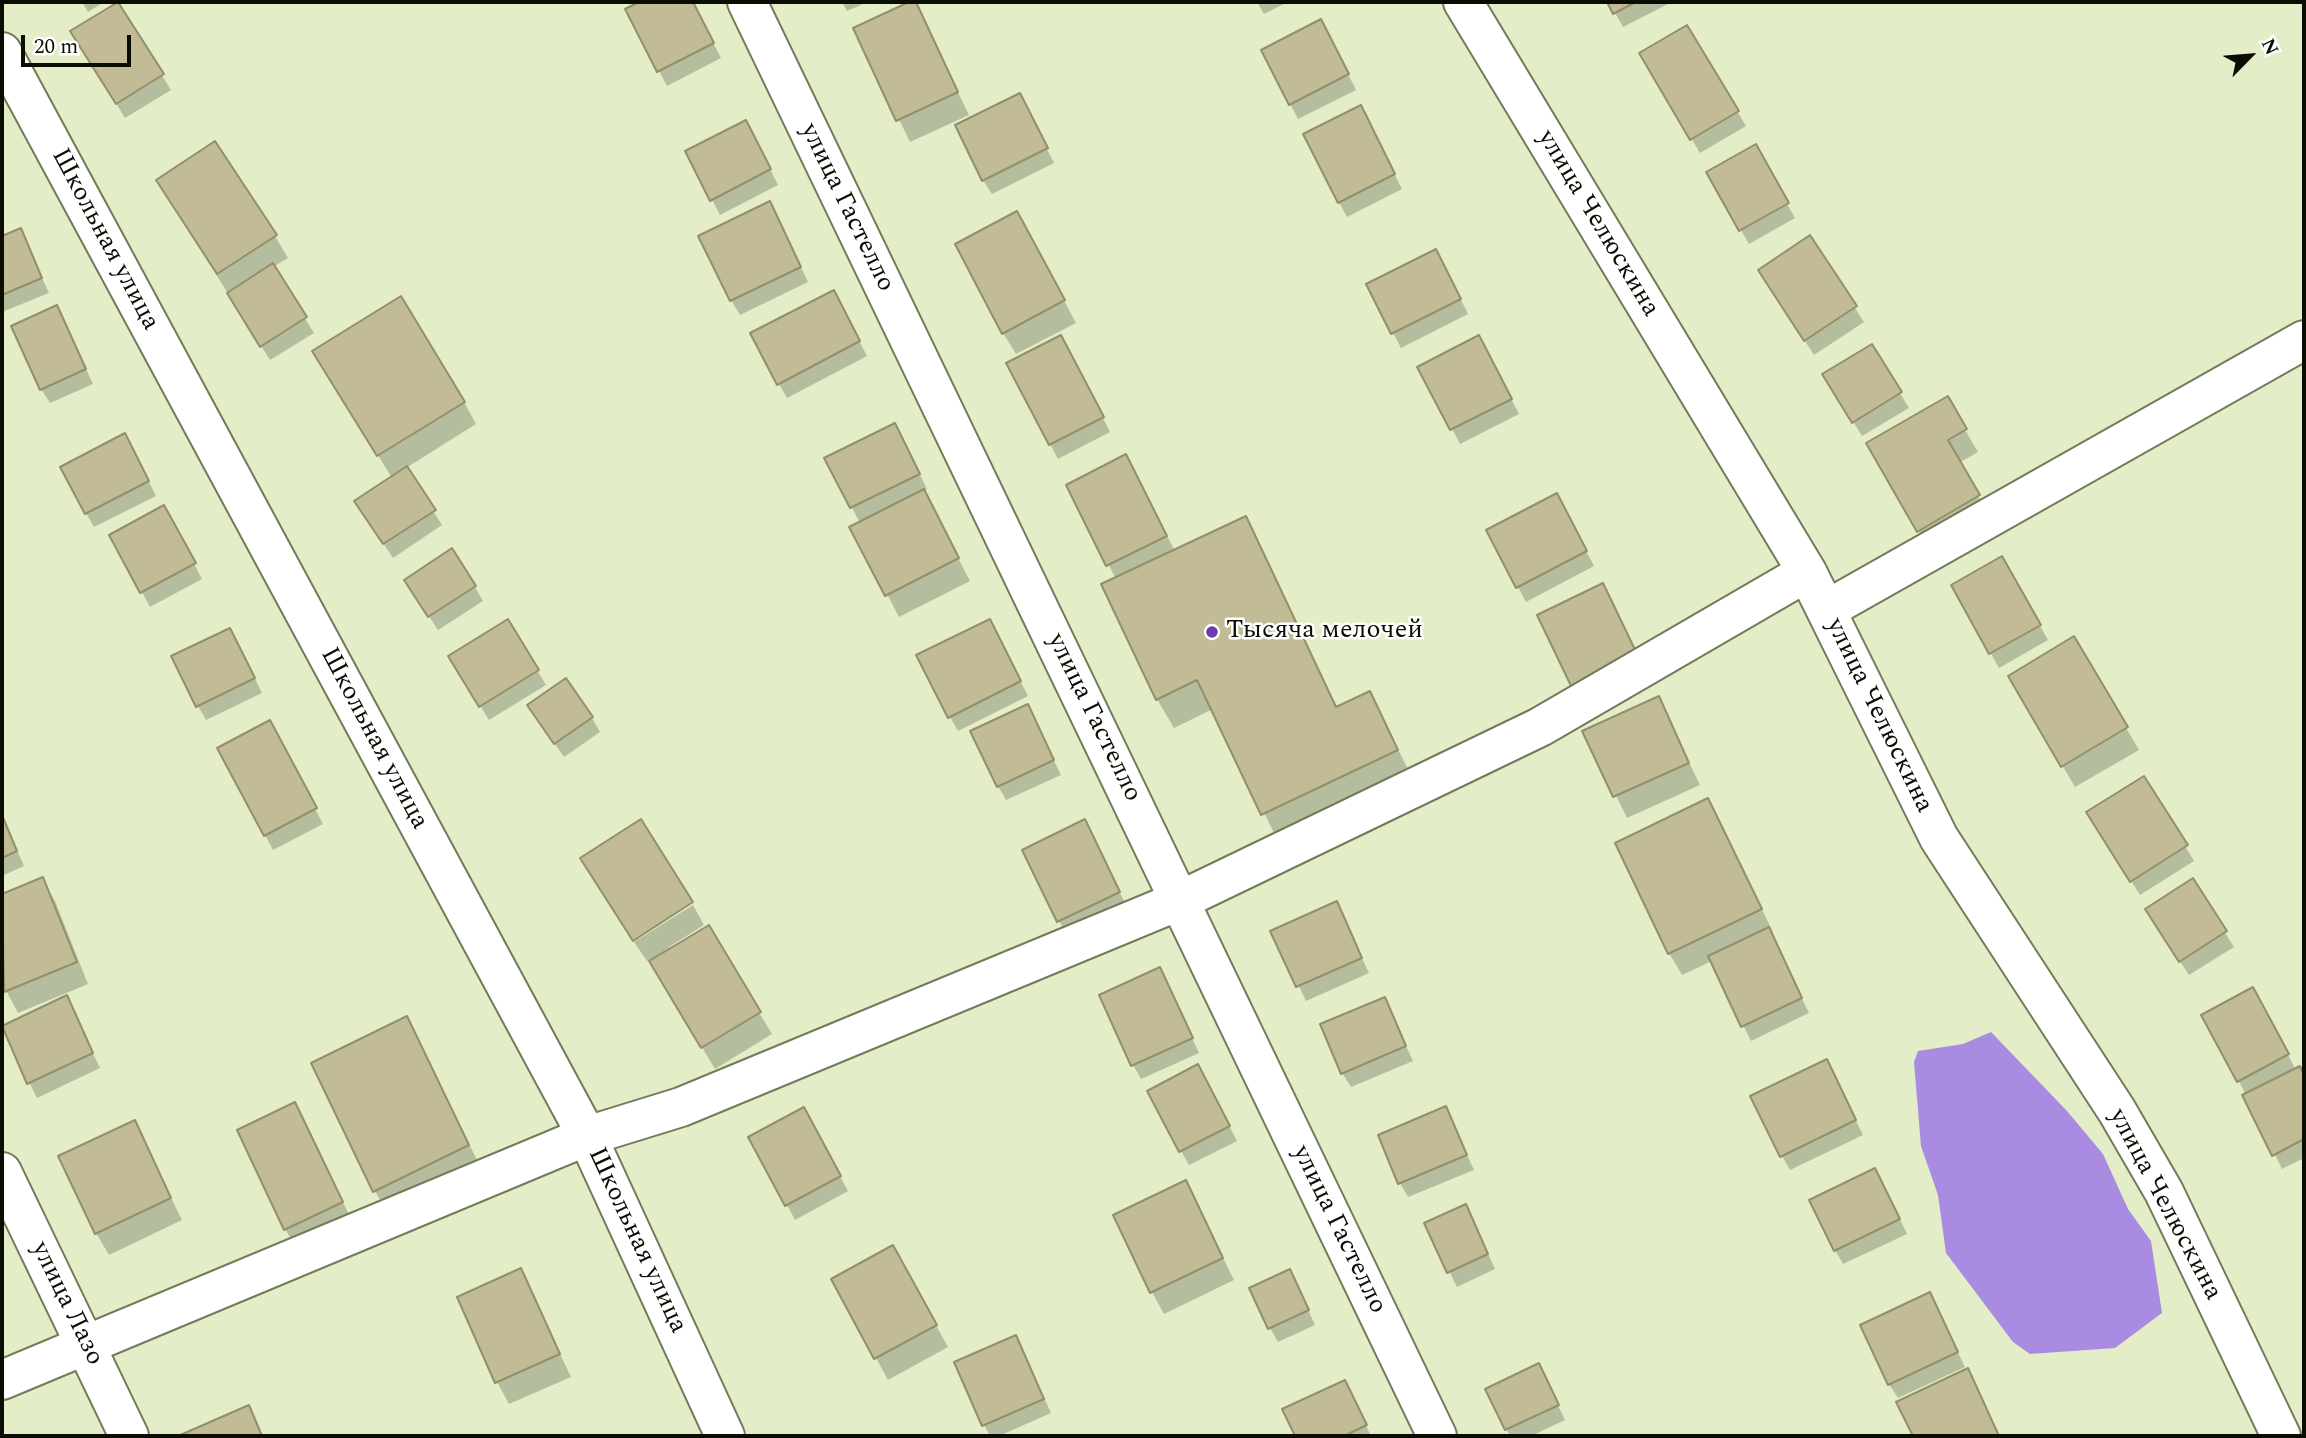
<!DOCTYPE html>
<html>
<head>
<meta charset="utf-8">
<style>
	body { margin:0 }
	#map { position:relative; width:2306px; height:1438px; overflow:hidden; background:#e3edc7; font-family:Spectral,serif }
	canvas { display:block }
	.frame { position:absolute; inset:0; border:4px solid #0b0d03; pointer-events:none }
	.north { position:absolute; left:2215px; top:21px; width:70px; height:70px; -webkit-text-stroke:5px #fff; paint-order:stroke; rotate:65deg; font-size:19px; font-weight:700; line-height:28px; text-align:center; color:#0b0d03 }
	.north::after { content:''; display:block; margin:auto; width:24px; height:32px; background:#0b0d03; clip-path:polygon(50% 0,100% 100%,50% 72%,0 100%) }
	.scale { position:absolute; left:21px; top:35px; width:110px; height:32px; box-sizing:border-box; border:4px solid #0b0d03; border-top:0; padding-left:9px; font-size:21px; line-height:24px; white-space:nowrap; color:#0b0d03; -webkit-text-stroke:5px #fff; paint-order:stroke }
</style>
</head>
<body>
<div id="map">
<canvas width="2306" height="1438"></canvas>
<div class="frame"></div>
<div class="north">N</div>
<div class="scale">20 m</div>
</div>
<script>
const ctx = document.querySelector('canvas').getContext('2d');
ctx.lineJoin = 'round';
function fill(path, color) { ctx.fillStyle = color; ctx.fill(path, 'evenodd'); }
function strokePath(path, color, width, dash) { ctx.strokeStyle = color; ctx.lineWidth = width; ctx.lineCap = dash ? 'butt' : 'round'; ctx.setLineDash(dash || []); ctx.stroke(path); }
function write(font, color, halo, rows, align = 'center') {
  ctx.font = font + ' Spectral,serif'; ctx.lineWidth = 5; ctx.setLineDash([]); ctx.textBaseline = 'middle'; ctx.strokeStyle = halo; ctx.fillStyle = color; for (const [text, x, y, turn = 0] of rows) {
    ctx.save(); ctx.translate(x, y); ctx.rotate((+turn || 0) * Math.PI / 180); ctx.textAlign = isNaN(turn) ? turn : align; if (halo) ctx.strokeText(text, 0, 0); ctx.fillText(text, 0, 0); ctx.restore();
  }
}
const water = new Path2D(`
	M1991 1032 2067 1111 2103 1154 2128 1209 2151 1241 2162 1313 2115 1348 2030 1354 2013 1342 1946 1253 1938 1195 1921 1146 1914 1062 1918 1051 1963 1044Z`);
const shadow = new Path2D(`
	M82 2H104L88 12Z
	M643 2H692L721 58 667 86 627 10Z
	M842 2H868L847 11Z
	M914 2 969 115 910 142 855 29Z
	M1257 2H1288L1264 14Z
	M1609 2H1672L1623 27Z
	M117 3 171 90 125 118 80 45Z
	M1686 27 1746 126 1700 153 1641 54Z
	M1329 36 1356 90 1298 119 1263 51Z
	M1027 110 1054 163 992 194 983 180Z
	M1368 122 1402 189 1347 217 1339 202Z
	M754 137 778 185 720 215 687 152Z
	M1755 147 1795 218 1749 244 1708 173Z
	M171 203 275 236 288 258 273 267 314 333 270 360Z
	M777 217 808 282 740 315 731 300Z
	M20 230 49 293 2 312V237Z
	M1029 235 1076 323 1016 354 1003 333Z
	M1810 238 1864 322 1814 355 1768 285Z
	M1444 266 1468 314 1401 348 1368 285Z
	M841 306 867 356 787 398 779 384Z
	M64 322 93 384 50 403 41 389Z
	M1871 346 1909 408 1862 436 1833 389Z
	M1069 351 1110 432 1058 459 1008 364Z
	M1487 352 1519 414 1460 444 1420 367Z
	M327 373 464 402 476 424 406 468 442 525 393 558 365 516 392 478Z
	M1947 399 1978 452 1959 463 1991 518 1931 553 1868 444Z
	M903 440 927 489 923 491 970 581 899 617 852 527 860 523 827 459Z
	M133 450 156 496 94 527 86 513Z
	M1126 457 1175 551 1245 518 1338 709 1370 694 1413 779 1279 843 1213 709 1174 728 1157 699 1116 579 1068 486Z
	M1564 510 1594 566 1526 602 1488 531Z
	M172 522 202 579 150 607 112 535Z
	M2002 559 2048 640 1999 668 1953 586Z
	M475 587 483 601 438 630 415 595Z
	M507 621 546 685 489 720 450 656Z
	M997 636 1028 696 958 731 950 717Z
	M2074 639 2139 750 2075 787 2010 676Z
	M238 644 262 693 206 720 198 706Z
	M1658 698 1700 785 1627 818 1585 732Z
	M1027 706 1061 775 1006 800 998 786Z
	M592 718 600 732 564 757 538 720Z
	M278 737 323 824 273 850 219 749Z
	M2144 778 2194 861 2140 895 2097 827Z
	M1708 800 1773 932 1770 933 1809 1013 1751 1041 1712 961 1682 975 1669 953Z
	M2 815 24 866 2 876Z
	M1092 836 1127 907 1067 936 1024 851Z
	M42 880 55 901 88 984 18 1013 2 983V896Z
	M2193 881 2234 947 2189 975 2156 924Z
	M1336 904 1369 973 1306 1001 1273 932Z
	M693 905 704 925 669 947 671 950 708 928 772 1034 715 1069 650 960 647 961 634 942Z
	M1167 984 1199 1053 1141 1079 1133 1065Z
	M66 998 100 1068 37 1098 2 1027Z
	M1384 999 1413 1061 1351 1087 1342 1073Z
	M2260 1003 2296 1070 2299 1068 2304 1077V1158L2282 1169 2239 1081Z
	M407 1019 481 1168 387 1212 375 1191Z
	M1834 1076 1863 1135 1790 1170 1782 1156Z
	M1206 1081 1237 1141 1189 1165 1181 1151Z
	M295 1104 354 1225 298 1251 285 1229Z
	M1445 1108 1474 1170 1408 1197 1400 1183Z
	M134 1122 182 1220 109 1255 96 1233Z
	M812 1124 848 1191 795 1220 751 1137Z
	M1186 1183 1234 1280 1164 1314 1152 1292Z
	M1883 1184 1907 1234 1843 1264 1835 1250Z
	M1473 1221 1495 1269 1457 1287 1426 1224Z
	M905 1269 948 1347 888 1380 876 1358Z
	M520 1270 571 1377 509 1404 497 1382Z
	M1297 1286 1315 1325 1278 1342 1270 1328Z
	M1930 1294 1965 1367 1898 1398 1889 1384Z
	M1016 1337 1051 1413 999 1436H990L984 1425Z
	M1967 1371 2000 1436H1915L1899 1402Z
	M1546 1380 1565 1420 1531 1436H1510L1487 1390Z
	M1352 1397 1371 1436H1297L1285 1410Z
	M248 1407 263 1436H182Z`);
const building = new Path2D(`
	M118 2 164 74 116 104 70 31Z
	M639 2H693L714 43 657 72 625 9Z
	M909 2H916L958 92 896 121 853 28Z
	M1607 2H1636L1613 14Z
	M1321 19 1349 74 1289 105 1261 50Z
	M1687 25 1739 111 1690 140 1639 53Z
	M1020 93 1048 148 982 181 955 125Z
	M1361 105 1395 174 1338 203 1303 134Z
	M746 120 771 169 710 201 685 151Z
	M215 141 277 235 217 274 156 180Z
	M1756 144 1789 203 1739 231 1706 172Z
	M770 201 801 267 730 301 698 236Z
	M1017 211 1065 300 1002 334 955 244Z
	M21 228 42 278 2 295V236Z
	M1810 235 1857 306 1804 341 1758 270Z
	M1436 249 1461 299 1391 334 1366 284Z
	M273 263 307 317 260 347 227 293Z
	M834 290 860 341 777 385 750 333Z
	M401 296 465 402 377 456 312 351Z
	M57 305 86 369 40 390 11 326Z
	M1061 335 1104 417 1049 445 1006 363Z
	M1479 335 1512 399 1450 430 1417 367Z
	M1872 344 1902 392 1852 423 1822 374Z
	M1948 396 1967 429 1948 440 1980 495 1917 532 1866 443Z
	M895 423 920 474 850 508 824 458Z
	M125 433 149 481 85 514 60 467Z
	M1126 454 1167 536 1106 566 1066 485Z
	M407 466 436 510 383 544 354 501Z
	M924 489 959 558 885 596 849 527Z
	M1557 493 1587 551 1516 588 1486 530Z
	M164 505 196 563 140 593 109 535Z
	M1246 516 1336 707 1370 691 1398 750 1261 815 1197 680 1156 700 1101 584Z
	M452 548 476 586 428 617 404 580Z
	M2002 556 2041 625 1989 654 1951 585Z
	M1603 583 1639 658 1573 690 1537 615Z
	M508 619 539 670 479 707 448 656Z
	M990 619 1021 681 948 718 916 655Z
	M230 628 255 678 196 707 171 656Z
	M2074 636 2128 727 2061 767 2008 676Z
	M566 678 593 717 554 744 527 705Z
	M1659 696 1689 763 1613 797 1582 731Z
	M1028 704 1054 760 997 787 970 731Z
	M270 720 317 808 264 836 217 748Z
	M2144 776 2188 845 2130 882 2086 812Z
	M1708 798 1762 909 1668 954 1615 843Z
	M2 815 17 851 2 858Z
	M641 819 693 902 633 941 580 858Z
	M1085 819 1120 892 1057 922 1022 850Z
	M43 877 77 962 4 992 2 894Z
	M2193 878 2227 931 2179 962 2145 909Z
	M1337 901 1362 958 1296 987 1270 931Z
	M709 925 761 1012 701 1048 649 961Z
	M1769 927 1802 998 1741 1027 1708 956Z
	M1160 967 1193 1038 1131 1066 1099 995Z
	M2253 987 2289 1054 2237 1082 2201 1015Z
	M67 995 93 1053 27 1084 2 1026Z
	M1385 997 1406 1046 1341 1074 1320 1024Z
	M407 1016 469 1145 373 1192 311 1063Z
	M1827 1059 1856 1120 1780 1157 1750 1096Z
	M1198 1064 1230 1126 1179 1152 1147 1091Z
	M2300 1066 2304 1075V1139L2272 1156 2242 1095Z
	M295 1102 343 1202 284 1230 237 1130Z
	M1446 1106 1467 1155 1398 1184 1378 1135Z
	M804 1107 841 1176 785 1206 748 1137Z
	M135 1120 171 1198 95 1234 58 1156Z
	M1875 1168 1900 1219 1834 1251 1809 1200Z
	M1186 1180 1223 1258 1150 1293 1113 1215Z
	M1466 1204 1488 1254 1447 1273 1424 1223Z
	M893 1245 937 1325 874 1359 831 1279Z
	M521 1268 560 1354 495 1383 457 1297Z
	M1290 1269 1309 1310 1268 1329 1249 1288Z
	M1930 1292 1958 1352 1888 1385 1860 1325Z
	M1016 1335 1044 1399 982 1426 954 1362Z
	M1539 1363 1559 1405 1505 1430 1485 1389Z
	M1968 1368 1999 1436H1913L1896 1402Z
	M1345 1380 1367 1425 1344 1436H1295L1282 1409Z
	M249 1405 262 1436H178Z`);
const minor = new Path2D(`
	M747 2 1437 1436
	M1463 2 1807 572 1939 838 2117 1111 2164 1192 2281 1436
	M2 52 587 1136 725 1436
	M1826 610 2304 340
	M2 1172 129 1436
	M2 1380 587 1136 681 1107 1181 900 1540 727 1807 572`);
const markers = [
	[1212,632,7,"#6e3ab1"]
];
const streetNames = [
	["улица Гастелло",846,208,64],
	["улица Челюскина",1597,224,59],
	["Школьная улица",104,240,62],
	["улица Челюскина",1878,716,64],
	["улица Гастелло",1093,718,64],
	["Школьная улица",373,739,62],
	["улица Челюскина",2164,1205,62],
	["улица Гастелло",1338,1230,64],
	["Школьная улица",636,1241,65],
	["улица Лазо",66,1304,64]
];
const poiNames = [
	["Тысяча мелочей",1226,632]
];
fill(water, '#aa8be2');
fill(shadow, '#0003');
fill(building, '#c1bb96');
strokePath(building, '#948e6a', 2);
strokePath(minor, '#727b59', 42);
strokePath(minor, '#fff', 38);
for (const [x, y, r, color] of markers) { const dot = new Path2D(); dot.arc(x, y, r, 0, 2 * Math.PI); ctx.fillStyle = color; ctx.fill(dot); strokePath(dot, '#fff', 2.5); }
write('26px', '#0b0d03', '#fff', streetNames);
write('26px', '#0b0d03', '#fff', poiNames, 'left');
</script>
</body>
</html>
